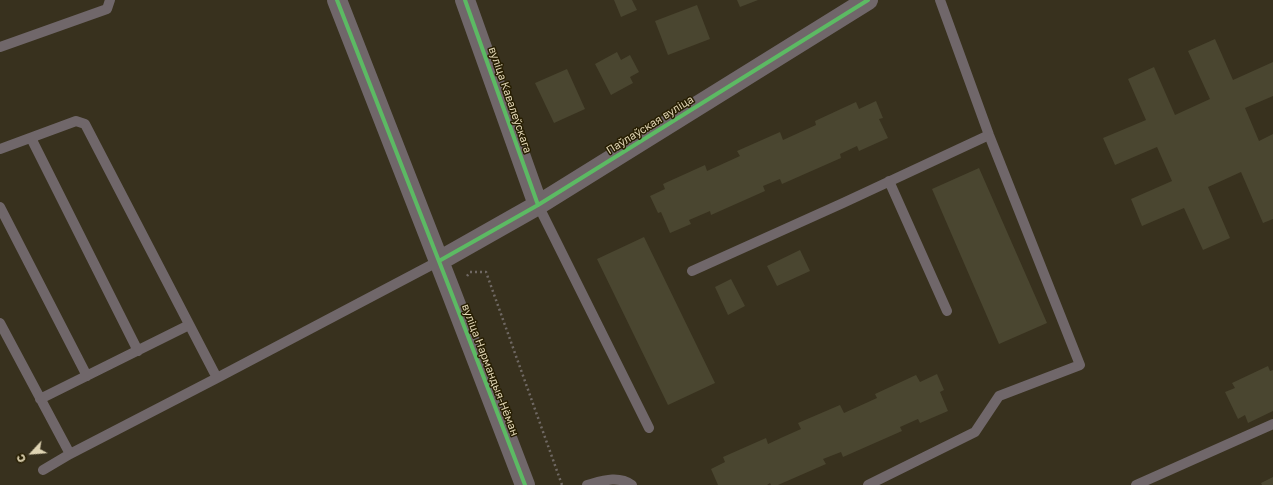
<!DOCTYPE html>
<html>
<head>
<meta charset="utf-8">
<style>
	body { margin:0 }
	#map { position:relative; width:1273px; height:485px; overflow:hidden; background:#38311e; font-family:"Golos Text",sans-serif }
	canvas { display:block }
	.north { position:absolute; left:12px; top:433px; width:40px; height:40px; -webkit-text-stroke:3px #271e02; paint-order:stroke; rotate:244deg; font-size:11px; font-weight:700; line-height:16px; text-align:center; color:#dfd4b3 }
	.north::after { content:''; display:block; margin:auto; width:14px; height:18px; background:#dfd4b3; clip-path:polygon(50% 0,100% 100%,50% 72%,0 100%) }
</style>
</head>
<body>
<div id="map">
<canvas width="1273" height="485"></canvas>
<div class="north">С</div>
</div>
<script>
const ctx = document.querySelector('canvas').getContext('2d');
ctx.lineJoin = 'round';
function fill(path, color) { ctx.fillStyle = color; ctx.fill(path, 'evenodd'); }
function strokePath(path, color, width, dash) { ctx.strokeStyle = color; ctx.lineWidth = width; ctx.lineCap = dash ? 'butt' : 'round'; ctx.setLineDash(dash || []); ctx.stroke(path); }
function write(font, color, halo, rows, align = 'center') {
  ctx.font = font + ' "Golos Text",sans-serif'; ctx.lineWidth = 3; ctx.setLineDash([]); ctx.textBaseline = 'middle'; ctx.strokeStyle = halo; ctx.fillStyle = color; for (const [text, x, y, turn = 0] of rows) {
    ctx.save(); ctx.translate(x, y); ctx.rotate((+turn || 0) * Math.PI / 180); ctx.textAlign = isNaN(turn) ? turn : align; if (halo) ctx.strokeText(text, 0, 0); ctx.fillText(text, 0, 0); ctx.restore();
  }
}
const building = new Path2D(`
	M614 0H632L637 10 621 17Z
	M737 0H758L740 7Z
	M697 5 710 39 668 55 655 21Z
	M1215 39 1233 80 1273 62V96L1245 108 1259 141 1273 134V219L1263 223 1241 172 1208 187 1230 238 1203 250 1184 208 1142 226 1131 199 1172 181 1157 147 1115 165 1103 138 1146 120 1128 79 1154 67 1175 115 1210 99 1188 51Z
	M617 52 621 60 630 55 639 72 630 77 633 83 611 95 595 64Z
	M567 69 585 109 554 123 535 83Z
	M876 101 883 118 879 119 888 138 859 151 857 146 840 154 841 158 782 184 780 179 763 186 765 191 711 215 710 211 689 220 691 224 670 233 661 212 658 213 650 196 665 189 663 184 705 165 707 171 740 156 737 151 780 132 783 140 816 125 815 121 856 102 859 109Z
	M979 168 1047 323 999 344 932 189Z
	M644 237 715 383 668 405 597 259Z
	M800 250 810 271 777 286 767 266Z
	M731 279 745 306 728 315 715 287Z
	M1268 366 1270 371 1273 370V411L1248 423 1245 415 1238 419 1225 392 1235 388 1232 383Z
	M937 374 944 390 940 392 948 411 920 423 918 419 900 427 902 431 843 457 841 452 823 459 826 464 778 485H771L770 483 767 485H718L711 469 725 462 723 457 766 438 768 444 783 437 801 429 798 423 840 405 844 413 877 398 875 394 916 375 920 382Z
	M1273 477V485H1262L1261 483Z`);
const path = new Path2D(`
	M467 276 470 272H486L562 485`);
const lane = new Path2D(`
	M0 47 107 9 110 0
	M31 138 138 351
	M0 149 76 121 85 124 217 378
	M889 181 947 311
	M538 205 649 428
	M0 207 87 376
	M692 271 843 203 989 135
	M0 323 70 454
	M40 399 189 325
	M43 470 70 454 217 378 439 261
	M587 485C602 481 618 475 632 485
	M868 485 975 432 999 396 1080 365 989 135 940 0
	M1136 485 1273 424`);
const street = new Path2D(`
	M337 0 451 292 525 485
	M465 0 538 205
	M439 261 538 205 868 0`);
const cycleway = new Path2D(`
	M337 0 451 292 525 485
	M465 0 538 205
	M439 261 538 205 868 0`);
const streetNames = [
	["вуліца Кавалеўскага",510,100,71],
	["Паўлаўская вуліца",650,125,-32],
	["вуліца Нармандыя-Нёман",490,370,69]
];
fill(building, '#4a4630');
strokePath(path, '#6f6863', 2.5, [2, 3]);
strokePath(lane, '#70676a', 10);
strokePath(street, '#70676a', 20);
strokePath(cycleway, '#5cba63', 4);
write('11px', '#dfd4b3', '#271e02', streetNames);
</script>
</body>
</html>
